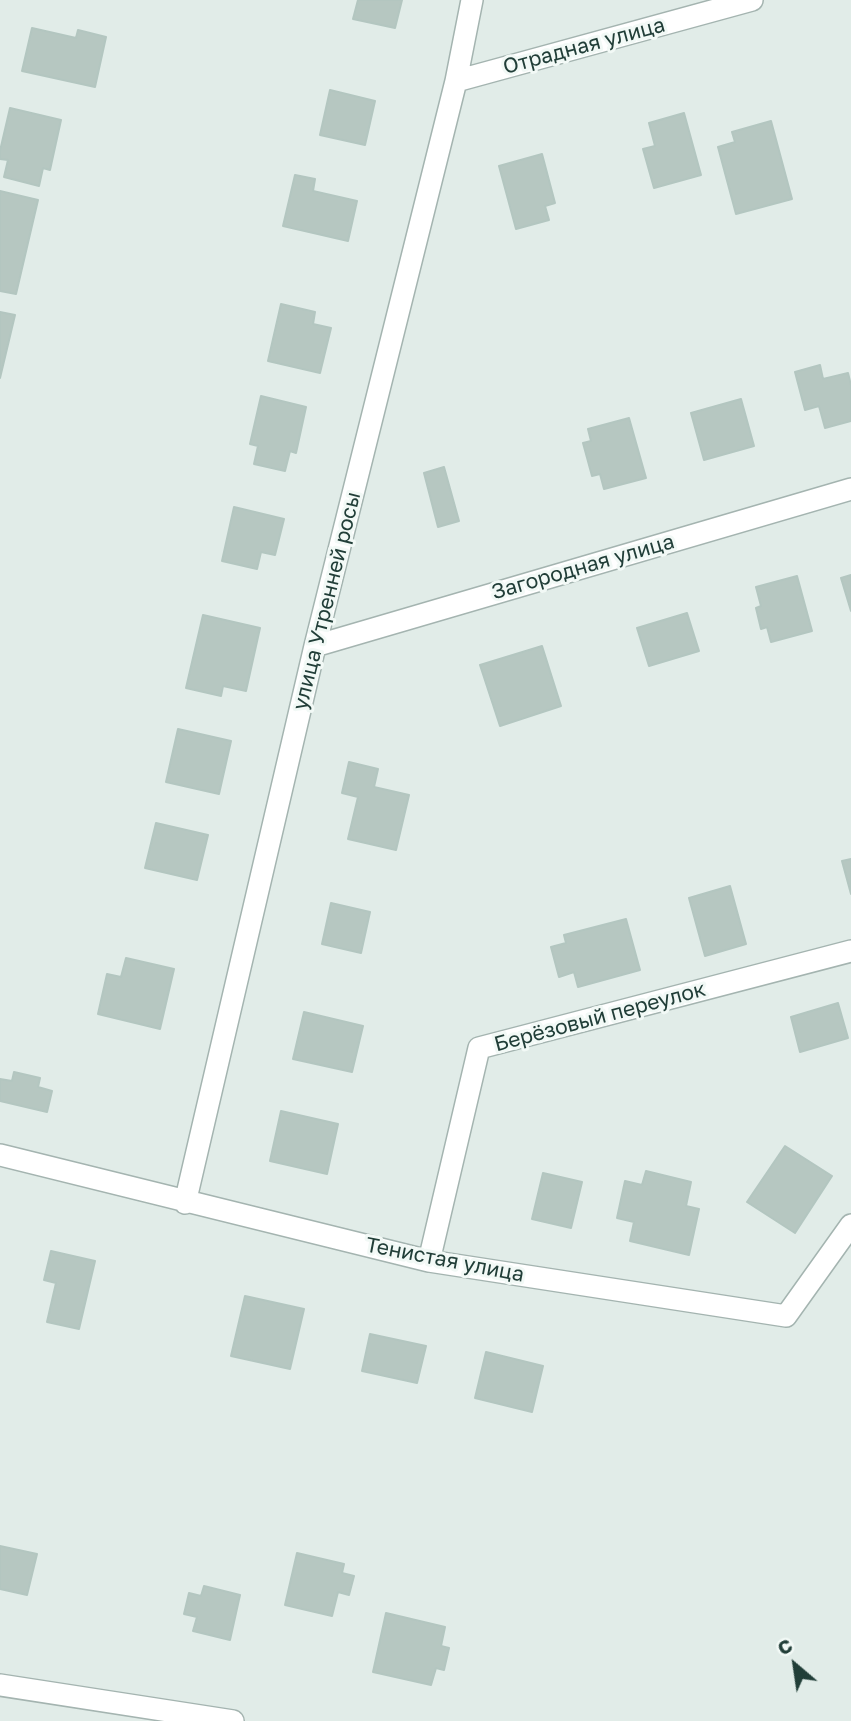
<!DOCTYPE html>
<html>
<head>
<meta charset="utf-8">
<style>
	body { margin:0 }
	#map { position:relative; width:851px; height:1721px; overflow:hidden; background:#e1ece8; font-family:"Golos Text",sans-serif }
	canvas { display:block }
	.north { position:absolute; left:760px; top:1630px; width:70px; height:70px; -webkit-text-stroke:5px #f2f9f6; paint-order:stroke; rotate:331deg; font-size:19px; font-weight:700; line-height:28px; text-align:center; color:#213e38 }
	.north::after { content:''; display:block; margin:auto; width:24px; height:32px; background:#213e38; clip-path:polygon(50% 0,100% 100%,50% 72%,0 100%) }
</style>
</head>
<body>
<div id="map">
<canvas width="851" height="1721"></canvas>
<div class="north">С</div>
</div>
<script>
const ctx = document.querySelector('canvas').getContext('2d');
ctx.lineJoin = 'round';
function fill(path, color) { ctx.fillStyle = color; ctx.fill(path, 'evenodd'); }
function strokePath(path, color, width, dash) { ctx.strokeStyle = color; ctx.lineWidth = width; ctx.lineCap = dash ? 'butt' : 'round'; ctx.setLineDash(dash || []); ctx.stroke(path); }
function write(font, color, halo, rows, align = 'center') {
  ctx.font = font + ' "Golos Text",sans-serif'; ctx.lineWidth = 6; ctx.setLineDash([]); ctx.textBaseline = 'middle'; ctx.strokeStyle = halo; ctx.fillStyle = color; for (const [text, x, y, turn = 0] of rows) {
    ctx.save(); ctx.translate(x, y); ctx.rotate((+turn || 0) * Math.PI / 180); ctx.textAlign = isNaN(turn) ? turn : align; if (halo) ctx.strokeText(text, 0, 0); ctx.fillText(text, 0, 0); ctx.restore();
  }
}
const building = new Path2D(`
	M358 0H402L395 28 353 19Z
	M32 28 76 38 78 30 106 37 95 87 22 71Z
	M330 90 375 101 365 145 320 135Z
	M10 108 61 120 50 170 43 168 39 186 4 177 8 160 0 159V151Z
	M684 113 701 175 654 188 643 149 655 146 649 123Z
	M771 121 792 199 736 214 718 147 735 142 732 132Z
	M542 154 555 203 545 206 549 220 516 229 499 166Z
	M295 175 315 179 313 191 357 201 348 241 283 226Z
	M0 191 38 200 16 294 0 291Z
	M281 304 315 312 313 324 331 328 320 373 268 361Z
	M0 312 15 315 0 378Z
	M820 365 823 379 848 373 851 385V421L825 428 819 406 805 410 795 372Z
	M261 396 306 407 296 453 290 451 285 471 254 464 258 446 250 444Z
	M741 399 754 446 704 460 691 413Z
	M629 418 646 478 604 489 600 474 592 476 583 443 591 441 588 429Z
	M444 467 459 521 438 527 424 473Z
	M234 507 284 519 275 555 261 552 257 569 222 561Z
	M851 575V611L841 578Z
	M797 576 812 631 771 642 767 627 761 629 756 608 761 606 756 587Z
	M687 613 699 651 649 666 637 628Z
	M203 615 260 628 246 691 223 686 221 696 186 688Z
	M542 646 561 706 500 726 480 665Z
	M178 729 231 741 219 794 166 782Z
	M349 762 378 769 374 787 409 795 396 850 348 839 358 797 342 793Z
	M156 823 208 835 197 880 145 868Z
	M851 859V894L842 861Z
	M730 886 746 944 705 956 689 898Z
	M331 903 370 912 361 953 322 944Z
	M626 919 640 970 578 987 574 972 559 977 551 947 566 943 564 935Z
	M126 958 174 969 160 1029 98 1014 107 974 121 977Z
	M838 1003 848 1038 800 1052 791 1017Z
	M304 1012 363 1026 352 1072 293 1059Z
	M14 1072 40 1078 38 1087 52 1091 47 1112 0 1101V1079L12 1081Z
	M281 1111 338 1124 327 1174 270 1161Z
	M785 1146 832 1176 795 1233 747 1202Z
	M646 1171 691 1182 686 1206 699 1209 689 1255 630 1241 634 1222 617 1218 625 1181 642 1185Z
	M543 1173 582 1182 571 1228 532 1219Z
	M51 1251 95 1261 79 1329 47 1322 56 1283 44 1280Z
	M245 1296 304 1309 290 1369 231 1356Z
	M370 1334 426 1346 417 1383 362 1371Z
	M486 1352 543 1366 532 1412 475 1398Z
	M0 1546 37 1554 27 1595 0 1589Z
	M297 1553 344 1564 342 1573 354 1576 349 1595 338 1592 332 1616 285 1605Z
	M204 1586 240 1595 230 1640 193 1631 197 1617 184 1614 189 1593 201 1596Z
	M386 1613 445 1627 441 1646 449 1648 444 1670 436 1668 431 1685 373 1672Z`);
const minor = new Path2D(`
	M456 81 752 0
	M315 646 851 489
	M0 1155 429 1261 786 1316 851 1225
	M185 1203 315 646 456 81 472 0
	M429 1261 479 1048 851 951
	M0 1685 233 1721`);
const streetNames = [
	["Отрадная улица",584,46,-15],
	["Загородная улица",583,567,-16],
	["улица Утренней росы",327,601,-76],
	["Берёзовый переулок",600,1017,-15],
	["Тенистая улица",445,1260,11]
];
fill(building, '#b6c7c1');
strokePath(building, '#b3c6c0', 2);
strokePath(minor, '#a4b4b0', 24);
strokePath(minor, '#fff', 21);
write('21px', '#213e38', '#f2f9f6', streetNames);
</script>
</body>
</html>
